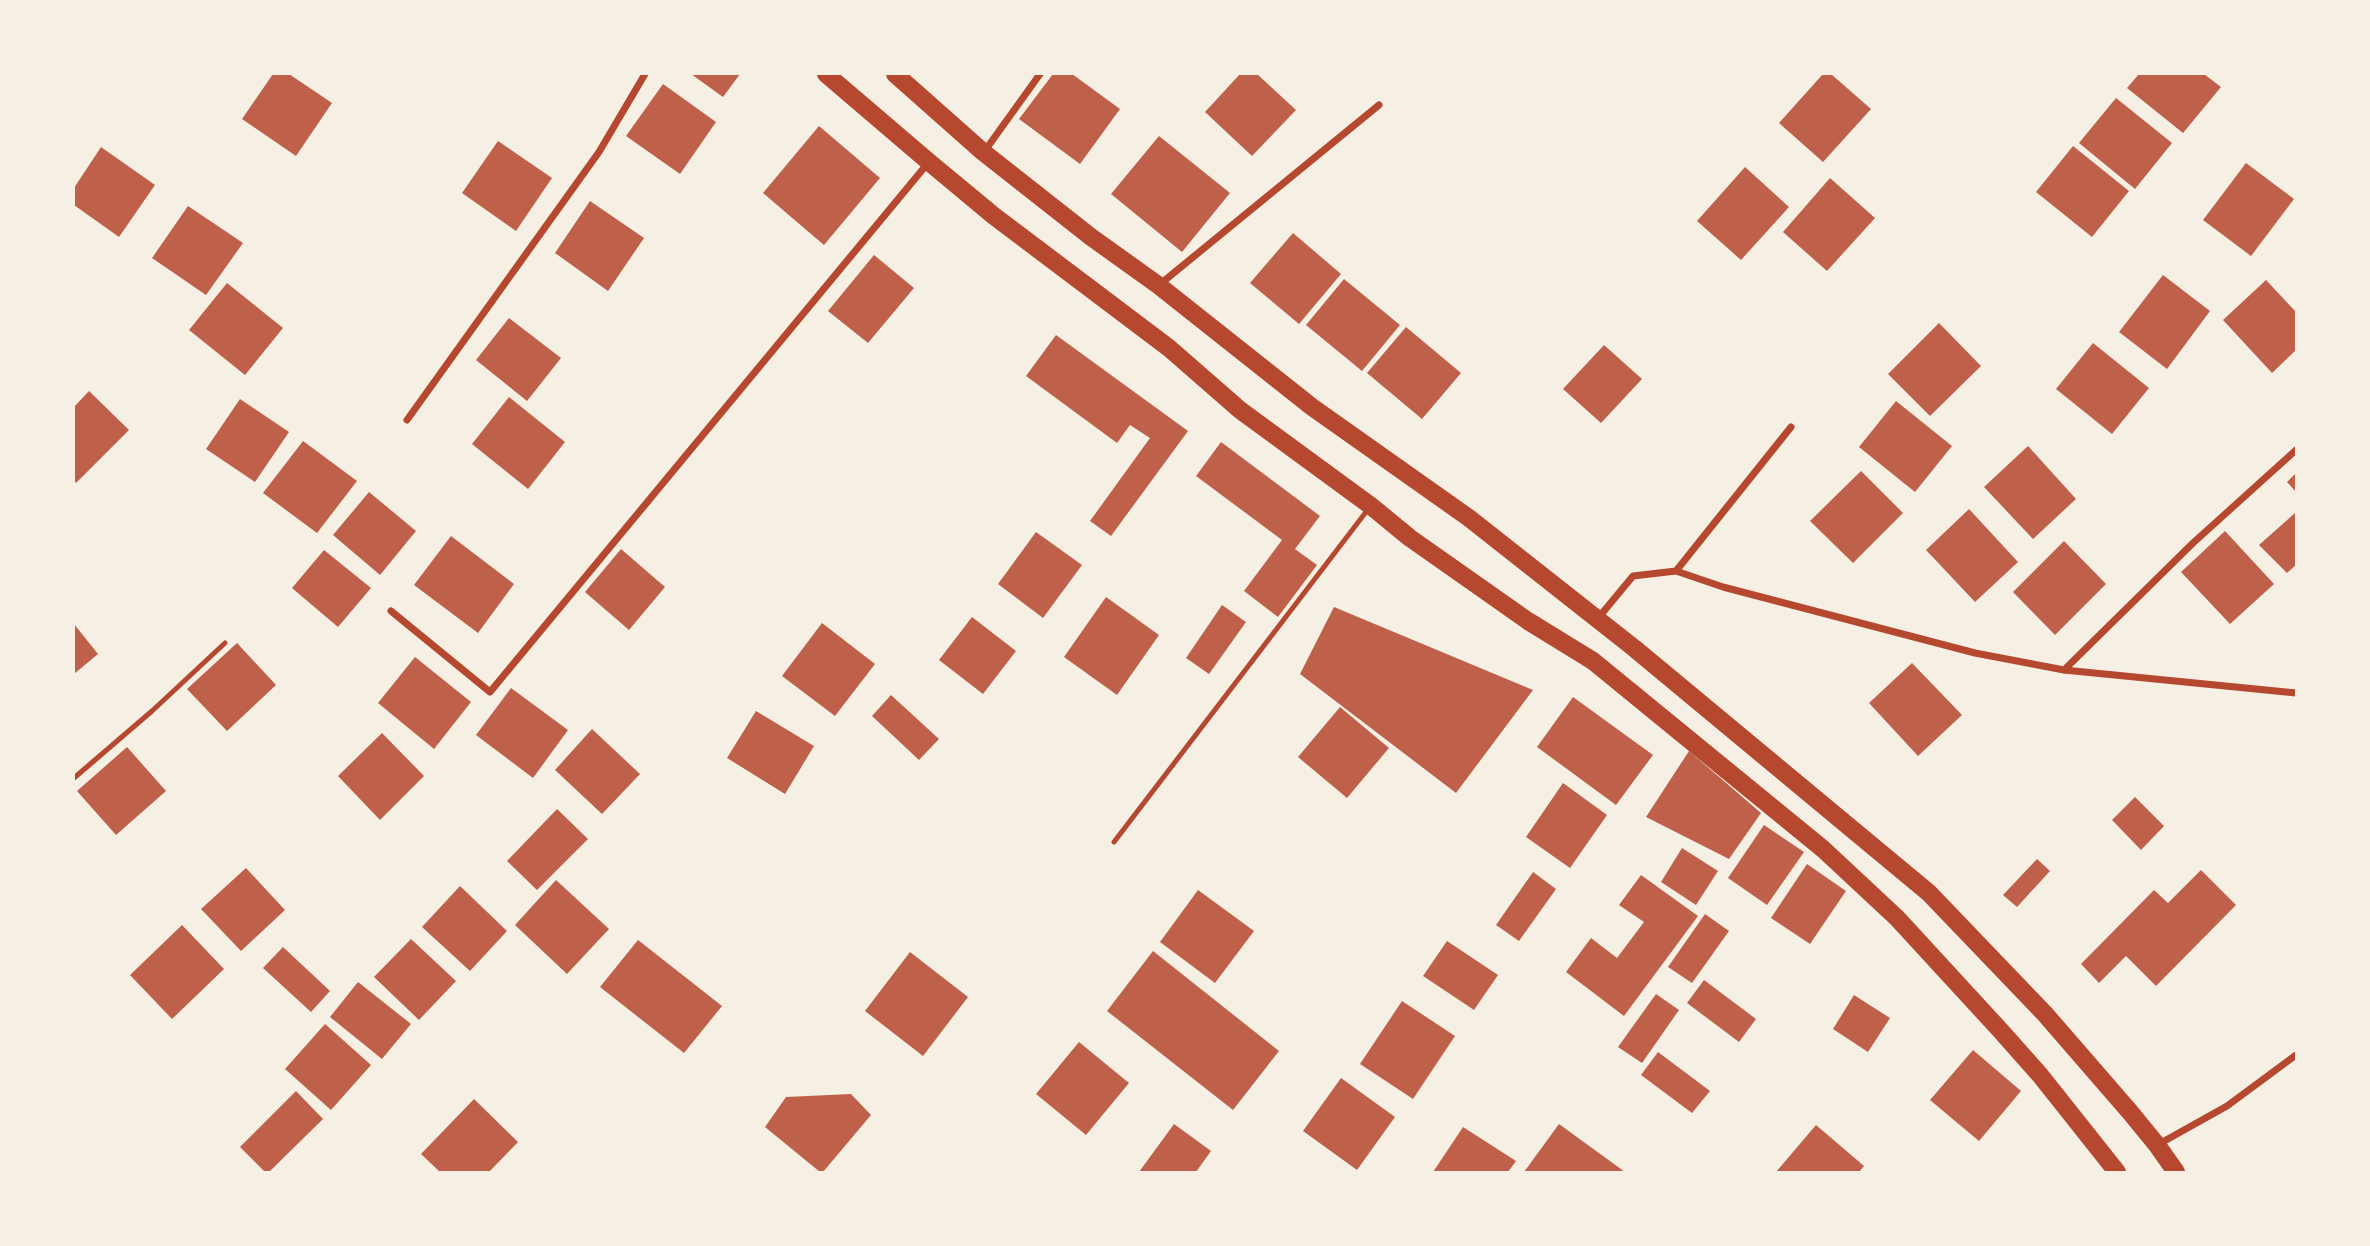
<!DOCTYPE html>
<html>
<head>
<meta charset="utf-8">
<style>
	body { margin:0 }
	#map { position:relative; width:2370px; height:1246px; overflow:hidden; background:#f6efe4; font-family:"Alegreya Sans",sans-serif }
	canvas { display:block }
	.frame { position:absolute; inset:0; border:75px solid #f6efe4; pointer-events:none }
</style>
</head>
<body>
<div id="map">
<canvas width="2370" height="1246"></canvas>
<div class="frame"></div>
</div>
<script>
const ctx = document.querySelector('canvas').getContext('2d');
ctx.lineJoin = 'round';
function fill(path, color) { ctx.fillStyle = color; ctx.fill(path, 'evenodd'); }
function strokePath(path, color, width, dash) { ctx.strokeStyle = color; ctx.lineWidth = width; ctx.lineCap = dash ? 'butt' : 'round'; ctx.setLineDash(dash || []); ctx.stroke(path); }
const building = new Path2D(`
	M273 74H289L332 103 296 156 242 119Z
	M691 74H740L723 97Z
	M1053 74H1072L1120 109 1080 164 1019 119Z
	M1240 74H1257L1296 110 1252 156 1205 112Z
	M1823 74H1831L1871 109 1823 162 1779 123Z
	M2139 74H2204L2221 87 2183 133 2127 88Z
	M663 84 716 122 680 174 626 136Z
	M2116 98 2172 143 2135 189 2079 143Z
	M819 126 880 178 824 245 763 193Z
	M1159 136 1230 193 1182 252 1111 194Z
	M498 141 552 178 516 231 462 193Z
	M2073 146 2129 191 2092 237 2036 192Z
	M101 147 155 185 119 237 74 205V188Z
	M2246 163 2294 199 2251 256 2203 220Z
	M1745 167 1789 207 1741 260 1697 221Z
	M1830 178 1875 218 1827 271 1783 232Z
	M590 201 644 238 608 291 555 253Z
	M188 206 243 243 206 295 152 258Z
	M1293 233 1341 274 1299 324 1250 283Z
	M874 255 914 288 868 343 828 311Z
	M2163 275 2210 311 2167 369 2119 332Z
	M1344 279 1400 325 1362 371 1306 325Z
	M2266 280 2296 312V350L2272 373 2223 320Z
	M227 283 283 328 245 375 189 330Z
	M509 318 561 358 527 401 476 360Z
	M1939 323 1981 366 1930 416 1888 374Z
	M1406 327 1461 373 1422 419 1367 373Z
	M1056 335 1188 431 1111 536 1090 521 1150 438 1130 425 1117 443 1026 376Z
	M2093 343 2149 388 2112 434 2056 389Z
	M1604 345 1642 379 1601 423 1563 389Z
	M89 391 129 430 76 483 74 481V407Z
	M509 397 565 442 528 489 472 444Z
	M240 399 289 432 255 482 206 449Z
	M1896 401 1952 446 1915 492 1859 447Z
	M303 441 357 481 317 533 263 493Z
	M1221 442 1320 516 1295 549 1317 565 1278 617 1244 591 1282 540 1196 476Z
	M2028 446 2076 499 2033 539 1984 487Z
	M1861 471 1903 513 1853 563 1810 521Z
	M2296 473V492L2287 482Z
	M369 492 416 531 380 575 333 535Z
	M1969 509 2018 562 1975 602 1926 550Z
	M2295 513 2296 565 2287 573 2259 545Z
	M2225 531 2274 584 2230 624 2181 572Z
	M1036 532 1082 565 1043 618 998 584Z
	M451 536 514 584 478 633 414 585Z
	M2064 541 2106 584 2055 635 2013 592Z
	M621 549 665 587 629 630 585 592Z
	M324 550 371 588 338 627 292 588Z
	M1106 597 1159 635 1117 695 1064 657Z
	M1222 605 1246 622 1209 674 1186 658Z
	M1334 607 1533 690 1456 793 1300 674Z
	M972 617 1016 651 983 694 939 660Z
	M822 623 875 664 835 716 782 676Z
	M74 624 98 654 74 674Z
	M237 643 276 685 227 731 187 689Z
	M415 657 471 702 434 749 378 703Z
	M1912 663 1962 715 1918 756 1869 703Z
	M511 688 568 730 533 778 476 735Z
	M891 695 939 739 919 760 872 716Z
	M1573 697 1653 755 1616 805 1537 747Z
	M1340 707 1389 748 1347 798 1298 757Z
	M756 711 814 746 785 794 727 758Z
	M592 729 640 774 602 814 555 770Z
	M382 733 424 776 380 820 338 776Z
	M127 747 166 791 116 835 77 791Z
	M1689 751 1761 813 1729 859 1646 817Z
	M1563 783 1607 815 1570 868 1526 837Z
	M2135 797 2164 826 2141 850 2112 820Z
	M557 809 588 839 537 890 507 861Z
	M1764 825 1804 852 1767 905 1728 878Z
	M1682 848 1718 871 1696 905 1661 882Z
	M2037 859 2050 871 2017 907 2003 895Z
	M1807 864 1846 891 1810 944 1771 918Z
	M246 868 285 910 241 951 201 909Z
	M2201 870 2236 905 2156 986 2126 956 2099 983 2081 964 2154 890 2168 903Z
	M1533 872 1556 889 1519 941 1496 925Z
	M1641 875 1698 916 1624 1016 1566 972 1591 938 1617 958 1644 922 1619 905Z
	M556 880 609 929 567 974 515 925Z
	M460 886 507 931 470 971 422 927Z
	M1198 890 1254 931 1215 983 1160 942Z
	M1705 914 1729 931 1692 983 1668 967Z
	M182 925 224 969 172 1019 130 975Z
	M411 939 456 981 419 1020 374 977Z
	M638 940 722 1006 684 1053 600 987Z
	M1447 941 1498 975 1474 1010 1423 976Z
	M283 947 330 991 311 1012 263 968Z
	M1153 951 1279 1051 1233 1110 1107 1011Z
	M910 952 968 997 923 1056 865 1011Z
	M1704 980 1756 1019 1739 1042 1687 1003Z
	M358 982 411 1024 382 1059 330 1017Z
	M1656 994 1679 1010 1642 1063 1618 1047Z
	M1854 995 1890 1018 1868 1052 1833 1029Z
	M1402 1001 1455 1036 1413 1099 1360 1064Z
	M325 1024 371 1065 331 1110 285 1069Z
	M1079 1042 1129 1083 1086 1135 1036 1094Z
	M1973 1050 2021 1091 1979 1141 1930 1100Z
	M1658 1052 1710 1091 1692 1113 1641 1075Z
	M1341 1078 1395 1117 1357 1170 1303 1131Z
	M296 1091 323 1119 269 1172H265L240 1147Z
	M851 1094 871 1115 823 1172H820L765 1127 786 1097Z
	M474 1099 518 1142 489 1172H440L421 1154Z
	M1174 1124 1211 1151 1196 1172H1139Z
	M1559 1124 1625 1172H1524Z
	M1816 1125 1864 1166 1859 1172H1776Z
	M1463 1127 1516 1161 1508 1172H1433Z`);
const service = new Path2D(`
	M74 778 152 711 225 643
	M1114 842 1369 508`);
const minor = new Path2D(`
	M984 152 1040 74
	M1159 285 1379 105
	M407 420 599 152 645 74
	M1676 571 1791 427
	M391 611 490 692 928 163
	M1599 617 1633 576 1676 571 1723 587 1975 653 2064 670 2296 693
	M2064 670 2193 543 2296 450
	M2159 1144 2227 1106 2296 1055`);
const primary = new Path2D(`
	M826 74 929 162 994 216 1169 348 1240 410 1371 506 1410 538 1528 621 1593 661 1823 849 1897 918 2000 1030 2040 1075 2117 1172
	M895 74 983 152 1091 237 1158 285 1312 407 1469 518 1634 648 1929 893 2045 1014 2130 1112 2157 1145 2176 1172`);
fill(building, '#bf614a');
strokePath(service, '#b5482f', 5);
strokePath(minor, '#b5482f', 7);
strokePath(primary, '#b5482f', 18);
</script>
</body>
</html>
